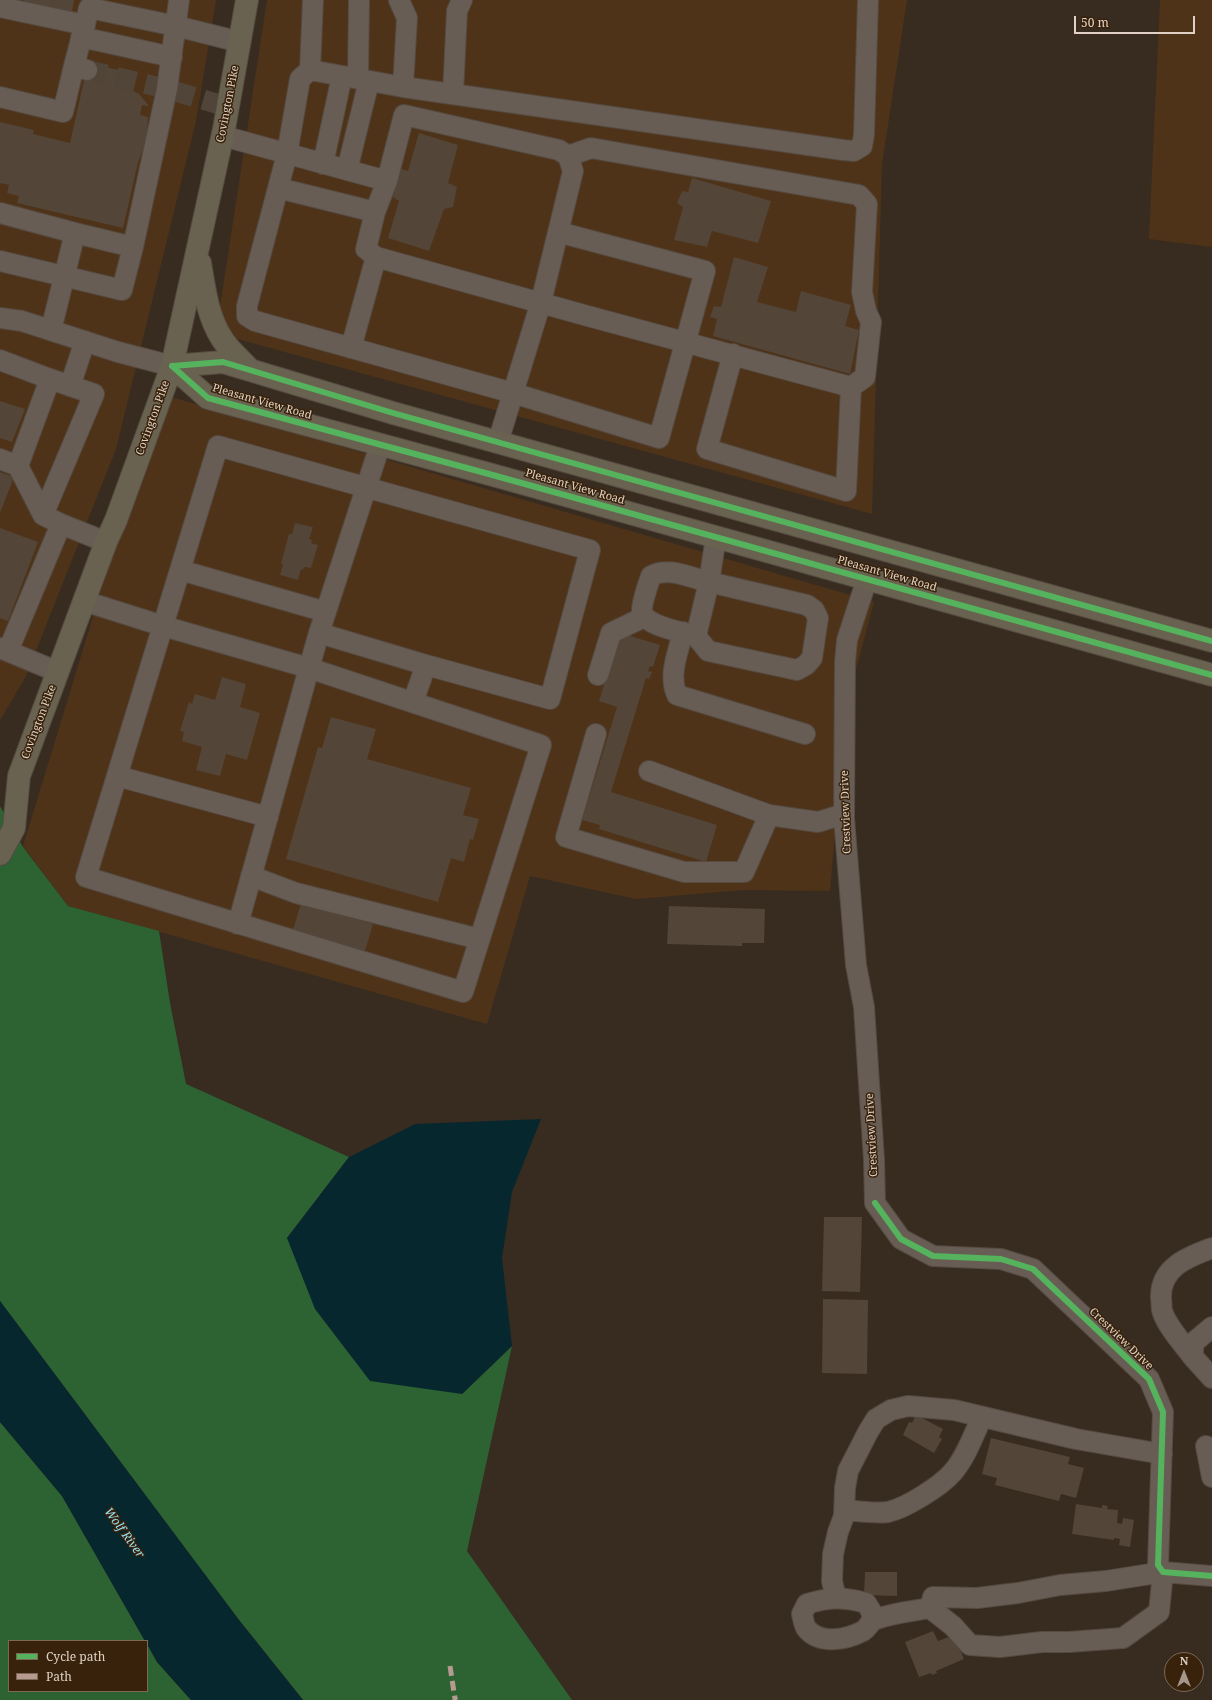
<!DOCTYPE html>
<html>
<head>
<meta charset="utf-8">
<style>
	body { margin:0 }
	#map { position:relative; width:1212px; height:1700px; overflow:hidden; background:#382c20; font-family:"Noto Serif",serif }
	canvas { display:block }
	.legend { position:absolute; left:8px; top:1640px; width:140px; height:52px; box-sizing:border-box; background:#38220b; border:1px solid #7b6855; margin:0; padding:5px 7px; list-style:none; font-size:12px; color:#e0d1c4 }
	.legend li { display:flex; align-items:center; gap:8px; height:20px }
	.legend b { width:20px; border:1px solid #7b6855 }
	.north { position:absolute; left:1164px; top:1652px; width:40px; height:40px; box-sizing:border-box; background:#38220b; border:1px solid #7b6855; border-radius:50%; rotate:0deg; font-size:11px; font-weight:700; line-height:16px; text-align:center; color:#e0d1c4 }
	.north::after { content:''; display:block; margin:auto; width:14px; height:18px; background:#a5978b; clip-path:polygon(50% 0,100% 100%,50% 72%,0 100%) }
	.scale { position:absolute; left:1074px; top:16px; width:121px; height:18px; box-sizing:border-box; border:2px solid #e0d1c4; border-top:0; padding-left:5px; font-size:12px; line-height:14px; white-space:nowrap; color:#e0d1c4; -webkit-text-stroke:3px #38220b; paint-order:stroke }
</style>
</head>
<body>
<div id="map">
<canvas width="1212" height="1700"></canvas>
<ul class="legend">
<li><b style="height:5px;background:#56b35d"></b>Cycle path</li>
<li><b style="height:5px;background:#b69a8f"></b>Path</li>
</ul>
<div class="north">N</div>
<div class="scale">50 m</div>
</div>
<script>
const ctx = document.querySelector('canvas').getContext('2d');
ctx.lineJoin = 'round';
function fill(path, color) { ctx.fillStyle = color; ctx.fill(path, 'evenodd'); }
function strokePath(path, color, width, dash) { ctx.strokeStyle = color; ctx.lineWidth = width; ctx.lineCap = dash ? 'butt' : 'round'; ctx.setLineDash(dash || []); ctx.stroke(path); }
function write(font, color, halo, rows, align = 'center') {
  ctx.font = font + ' "Noto Serif",serif'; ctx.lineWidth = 3; ctx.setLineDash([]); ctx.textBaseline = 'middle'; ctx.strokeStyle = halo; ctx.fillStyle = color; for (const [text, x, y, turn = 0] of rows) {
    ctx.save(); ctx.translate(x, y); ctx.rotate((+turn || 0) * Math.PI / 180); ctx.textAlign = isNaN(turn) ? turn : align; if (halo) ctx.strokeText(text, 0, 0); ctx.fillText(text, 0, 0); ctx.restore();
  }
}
const built = new Path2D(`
	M0 0H216L196 121 116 449 26 676 0 720Z
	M267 0H907L882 164 872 514 216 333Z
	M1160 0H1212V247L1149 239Z
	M161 394 874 602 845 711 830 891 744 890 636 899 530 876 487 1024 68 906 23 846Z`);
const forest = new Path2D(`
	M0 806 23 847 68 906 159 931 170 1003 186 1084 349 1157 287 1238 462 1394 512 1346 467 1551 572 1700H303L239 1620 0 1301Z
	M0 1422 62 1496 145 1641H9V1691H147V1644L157 1662 191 1700H0Z`);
const water = new Path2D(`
	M541 1119 512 1192 502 1258 512 1346 462 1394 370 1381 315 1309 287 1238 349 1157 415 1124Z
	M0 1301 239 1620 303 1700H191L157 1662 147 1644V1641H145L62 1496 0 1422Z`);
const building = new Path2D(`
	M24 0H74L72 12 23 5Z
	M88 63 127 72 125 86 139 94 149 106 142 105 140 115 148 117 147 134 143 150 138 162 123 228 17 203 19 196 7 193 9 185 0 183V122L34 130 33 134 70 143Z
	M419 133 458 145 448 183 457 187 453 207 444 209 429 251 388 238 399 201 393 197 401 169 408 171Z
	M692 178 771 201 758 243 712 231 707 247 674 240 683 207 677 203 682 191 688 192Z
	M734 257 768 267 757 302 796 312 801 291 851 305 845 326 859 330 850 374 713 336 717 319 710 317 714 306 721 307Z
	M0 401 25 409 12 442 0 438Z
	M0 472 14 477 0 513Z
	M295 523 313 527 309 539 312 540 311 543 318 545 311 568 304 567 303 570 301 569 298 580 280 575 283 564 281 563 289 534H292Z
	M0 528 38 542 8 621 0 618Z
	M620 633 660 645 653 667 650 666 648 671 652 672 649 679 646 678 611 792 717 825 706 862 599 829 600 825 582 820 617 707 599 701Z
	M222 677 246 684 240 707 260 713 247 760 226 754 220 776 196 770 202 747 182 741 184 732 180 731 189 702 192 704 195 694 215 700Z
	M331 717 376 729 367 759 471 788 463 815 479 819 473 840 470 839 464 862 451 858 438 902 286 859 318 747 322 748Z
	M301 904 373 924 364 954 292 933Z
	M669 906 765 909 764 943H742V946L667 944Z
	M824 1217H862L860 1292 822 1291Z
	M823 1299 868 1300 867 1374 822 1373Z
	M916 1415 943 1429 939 1437 942 1439 934 1453 903 1435 909 1422 912 1423Z
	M991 1438 1070 1457 1068 1464 1084 1468 1076 1498 1061 1494 1059 1501 995 1485 997 1478 982 1474Z
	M1076 1504 1102 1508V1505L1108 1506 1107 1509 1118 1510 1117 1523 1122 1524 1123 1518 1134 1520 1130 1547 1119 1545 1120 1539 1114 1538V1540L1072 1534Z
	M865 1572H897V1596L864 1595Z
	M933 1631 938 1641 954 1635 964 1659 936 1671 937 1673 932 1675 931 1673 919 1677 905 1642Z`);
const minorTunnel = new Path2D(`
	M87 70 167 89 228 107`);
const minor = new Path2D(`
	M313 0 310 70 403 87 843 150 854 151 862 146 864 135 868 0
	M399 0 407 18 403 87
	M0 7 85 25
	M81 37 172 57
	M87 70 74 66 89 8 176 26 240 42
	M310 70 300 79 287 154 247 306V316L255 321 513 393 659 438 705 271 558 232
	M358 79 359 0
	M453 94 457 11 462 0
	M0 97 63 112 74 66
	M223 136 387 181
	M323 164 342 76
	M347 170 369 81
	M278 188 375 212
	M0 213 75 233
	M0 261 122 290 133 247
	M0 318 22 321 118 352 172 366
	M51 330 75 233 133 247 167 89 179 0
	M351 348 376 257
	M733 354 707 449 846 491 851 387
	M0 360 50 379 94 394 43 515 61 524
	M70 386 85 341
	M498 442 541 302 573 171 568 156 559 150 404 115 387 181 375 212 366 249 376 257 584 315 851 387 865 377 871 322 866 311 862 292 867 204 859 195 591 148 568 156
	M0 459 18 466 43 515
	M18 466 50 379
	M180 570 326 612
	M867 579 847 640 845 662 844 818 856 965 864 1007 874 1160 875 1203 901 1239 933 1256 1001 1259 1033 1269 1149 1379 1163 1412 1158 1565 1163 1572 1212 1576
	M84 601 163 626 309 668 541 745 463 992C337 954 212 915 86 877L218 446 590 550 550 699 426 665 319 633 309 668 238 924
	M683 632C678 653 668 675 677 695L805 734
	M319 633 380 445
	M696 636 708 651 797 670 806 665 812 658 818 618 814 610 807 605 709 582 696 636C684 632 642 626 642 610 642 601 648 585 651 576 668 566 691 578 709 582L716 537
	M0 648 58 672
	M8 651 61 524 106 542
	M598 675 611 633 644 617
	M413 702 426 665
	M596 734 566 837 684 872H744L769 815
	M649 771 769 815 818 822 844 814
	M117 776 268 817
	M251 876 296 893 479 939
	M1212 1327 1193 1343V1357L1212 1378
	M1193 1357C1184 1345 1165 1324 1162 1310 1161 1307 1162 1302 1161 1298 1160 1267 1188 1257 1212 1248
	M1206 1446 1212 1477
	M845 1510C859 1511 874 1514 888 1512 906 1508 941 1486 953 1472 966 1457 973 1436 982 1417
	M1163 1572 1159 1612 1123 1638 1069 1642H1042L1000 1647 970 1645 953 1626 930 1608 933 1597 977 1598 1018 1593 1060 1585 1106 1581Z
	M836 1598 832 1581 833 1554 838 1532 844 1516 845 1488 848 1471 868 1432 876 1419 891 1410 908 1406 954 1410 1076 1439 1162 1454
	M873 1620 871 1611 866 1603C844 1597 829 1597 807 1604L802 1614C803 1618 804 1625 806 1628 819 1645 846 1640 863 1631 868 1628 870 1621 876 1619 893 1613 912 1611 930 1608`);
const major = new Path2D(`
	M200 263C205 292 208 323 228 347 235 355 243 362 250 370
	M172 366 208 398 489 474 1212 675
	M172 366 223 362 393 413 1212 641
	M0 854 14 828 19 776 106 542 116 520 172 366 224 129 247 0`);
const quiet = new Path2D(`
	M450 1666 455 1699 457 1700`);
const cycleway = new Path2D(`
	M172 366 208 398 489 474 1212 675
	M172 366 223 362 393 413 1212 641
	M875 1203 901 1239 933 1256 1001 1259 1033 1269 1149 1379 1163 1412 1158 1565 1163 1572 1212 1576`);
const streetNames = [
	["Covington Pike",228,104,-79],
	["Pleasant View Road",262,402,16],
	["Covington Pike",153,418,-70],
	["Pleasant View Road",575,487,16],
	["Pleasant View Road",887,574,16],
	["Covington Pike",39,722,-69],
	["Crestview Drive",846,812,-92],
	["Crestview Drive",872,1135,-93],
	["Crestview Drive",1121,1339,44]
];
const waterNames = [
	["Wolf River",124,1533,54]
];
fill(built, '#4e3319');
fill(forest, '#2d6232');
fill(water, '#07272e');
fill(building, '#534537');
strokePath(minorTunnel, '#514539', 20, [20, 10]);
strokePath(minor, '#554a40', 22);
strokePath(major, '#554a40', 24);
strokePath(minor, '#675d54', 20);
strokePath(major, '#696250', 22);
strokePath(quiet, '#b69a8f', 5, [10, 5]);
strokePath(cycleway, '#56b35d', 6);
write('11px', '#e0d1c4', '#38220b', streetNames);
write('italic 12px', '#93e2f6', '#38220b', waterNames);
</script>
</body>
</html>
